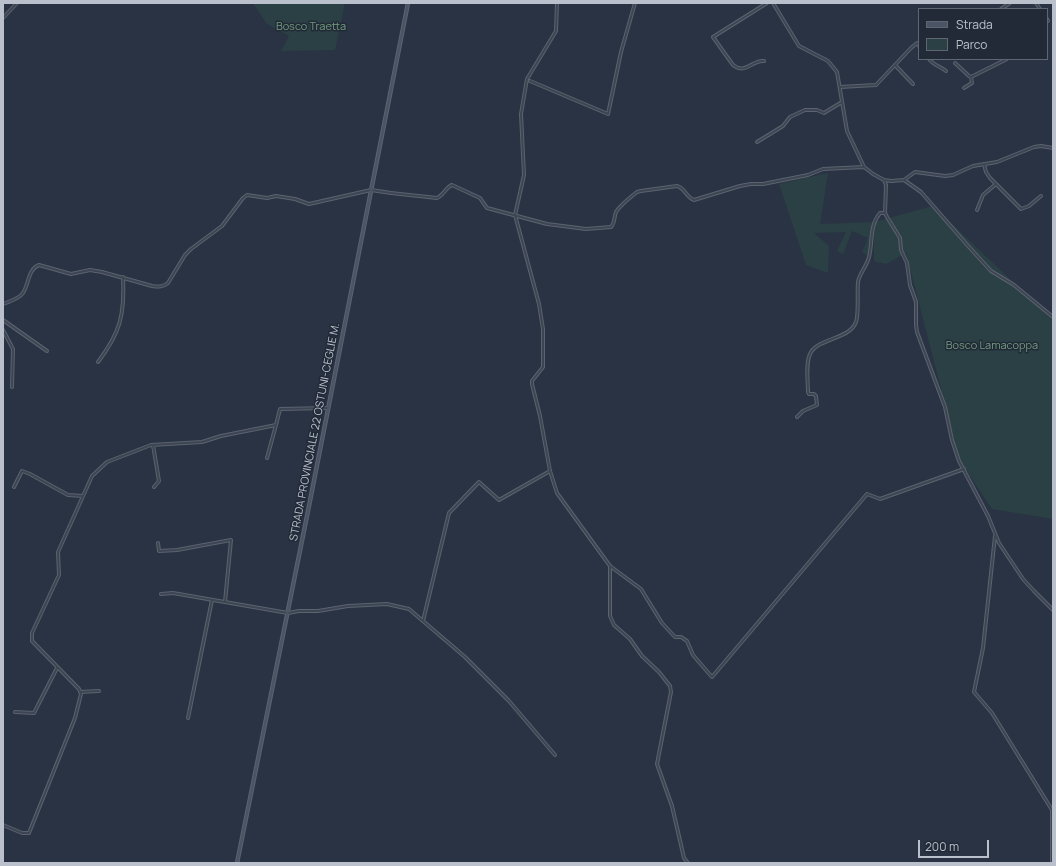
<!DOCTYPE html>
<html>
<head>
<meta charset="utf-8">
<style>
	body { margin:0 }
	#map { position:relative; width:1056px; height:866px; overflow:hidden; background:#293343; font-family:Manrope,sans-serif }
	canvas { display:block }
	.frame { position:absolute; inset:0; border:4px solid #bac0cc; pointer-events:none }
	.legend { position:absolute; left:918px; top:8px; width:130px; height:52px; box-sizing:border-box; background:#222a38; border:1px solid #5f6673; margin:0; padding:5px 7px; list-style:none; font-size:12px; color:#bac0cc }
	.legend li { display:flex; align-items:center; gap:8px; height:20px }
	.legend b { width:20px; border:1px solid #5f6673 }
	.scale { position:absolute; left:918px; top:840px; width:71px; height:18px; box-sizing:border-box; border:2px solid #bac0cc; border-top:0; padding-left:5px; font-size:12px; line-height:14px; white-space:nowrap; color:#bac0cc; -webkit-text-stroke:3px #222a38; paint-order:stroke }
</style>
</head>
<body>
<div id="map">
<canvas width="1056" height="866"></canvas>
<div class="frame"></div>
<ul class="legend">
<li><b style="height:5px;background:#4b5465"></b>Strada</li>
<li><b style="height:11px;background:#2b4044"></b>Parco</li>
</ul>
<div class="scale">200 m</div>
</div>
<script>
const ctx = document.querySelector('canvas').getContext('2d');
ctx.lineJoin = 'round';
function fill(path, color) { ctx.fillStyle = color; ctx.fill(path, 'evenodd'); }
function strokePath(path, color, width, dash) { ctx.strokeStyle = color; ctx.lineWidth = width; ctx.lineCap = dash ? 'butt' : 'round'; ctx.setLineDash(dash || []); ctx.stroke(path); }
function write(font, color, halo, rows, align = 'center') {
  ctx.font = font + ' Manrope,sans-serif'; ctx.lineWidth = 3; ctx.setLineDash([]); ctx.textBaseline = 'middle'; ctx.strokeStyle = halo; ctx.fillStyle = color; for (const [text, x, y, turn = 0] of rows) {
    ctx.save(); ctx.translate(x, y); ctx.rotate((+turn || 0) * Math.PI / 180); ctx.textAlign = isNaN(turn) ? turn : align; if (halo) ctx.strokeText(text, 0, 0); ctx.fillText(text, 0, 0); ctx.restore();
  }
}
const green = new Path2D(`
	M253 3H345L335 50 281 51 289 36 267 24Z
	M828 173 820 224 874 222 933 206 1053 320V519L992 509 958 458 952 431 906 253 886 264 874 261V238L869 257 862 252 868 238 852 231 843 254 837 251 846 232 814 233 829 246 828 273 806 265 779 184Z`);
const minor = new Path2D(`
	M557 3 556 31 527 79 521 114 524 175 515 215 539 304 543 329V367L532 381V384L540 416 550 471 557 493 610 566V616L614 625 630 639 642 656 659 672 670 686 671 692 657 764 672 806 684 858 688 863
	M773 3 799 46 828 61 837 72 847 131 864 167 873 174 884 180 891 181 904 180 915 172 945 176 953 175 973 166 997 162 1034 147 1041 146 1053 148
	M1036 3 1040 9
	M1001 9 1010 3
	M3 18 17 3
	M1047 19 1048 21
	M929 59C933 65 940 66 946 71
	M764 61C751 60 746 75 733 65L713 37 767 3
	M955 63 969 76 971 77 1007 59
	M895 65 913 84
	M530 81 608 114 621 52 635 3
	M840 87 876 85 911 48 917 43 919 46
	M964 88 972 83 971 77
	M757 142 783 126 790 117 805 110H817L824 113 842 102
	M984 164 986 172 990 178 1021 209 1029 206 1041 196
	M884 180 886 185 885 213 887 217 900 238 901 250 907 263 910 285 916 302V325L917 332 945 407 952 440 959 461 988 516 999 543 1023 579 1034 591 1053 610
	M904 180 921 192 969 247 991 271 1014 285 1053 317
	M977 210 983 195 996 184
	M3 304C10 301 19 299 23 293 29 284 28 269 39 265L71 274 90 270 102 272 152 286C159 287 163 287 168 283L185 255 191 249 222 226 243 198 247 195 267 198 276 196 295 199 309 204 371 190 391 193 437 198C444 195 446 187 452 185L480 198 487 208 547 224 586 229 611 227C615 223 614 217 616 212 621 204 630 198 637 192L641 191 677 186C685 188 686 197 694 200L740 186 751 184H763L808 175 823 169 864 167
	M3 320 47 351
	M3 330 13 349 12 387
	M98 362C120 333 125 315 123 277
	M797 417 803 411 817 405 816 396 814 394H809L808 392C808 381 805 362 811 352 820 338 850 339 856 322 859 314 857 292 858 282 859 274 867 266 869 257 873 242 869 226 880 213H885
	M153 445 159 481 154 487
	M267 458 276 425
	M14 487 22 471 30 474 68 495 83 496
	M995 536 983 648 974 692 992 713 1052 810V863
	M158 543 159 551 177 550 231 540 225 602
	M610 566 641 589 662 623 675 637H681L687 641 693 655 712 677 867 494 880 499 964 469
	M161 594 173 593 288 613 299 611H318L348 606 387 604 409 609 423 621 449 513 479 482 499 500 550 471
	M423 621 465 657 509 701 555 755
	M80 692 99 691
	M15 712 34 713 57 668
	M188 718 212 600
	M3 825 22 833H29L75 718 81 694 79 689 32 641V633L59 575 58 552 92 476 107 462 151 445 202 442 221 436 276 425 280 409 328 408`);
const secondary = new Path2D(`
	M237 863 309 506 408 3`);
const parkNames = [
	["Bosco Traetta",311,27],
	["Bosco Lamacoppa",992,346]
];
const streetNames = [
	["STRADA PROVINCIALE 22 OSTUNI-CEGLIE M.",315,432,-79]
];
fill(green, '#2b4044');
strokePath(minor, '#5b6370', 4);
strokePath(secondary, '#5b6370', 4.5);
strokePath(minor, '#3d4552', 2);
strokePath(secondary, '#4b5465', 2.5);
write('11px', '#739c7e', '#222a38', parkNames);
write('11px', '#bac0cc', '#222a38', streetNames);
</script>
</body>
</html>
